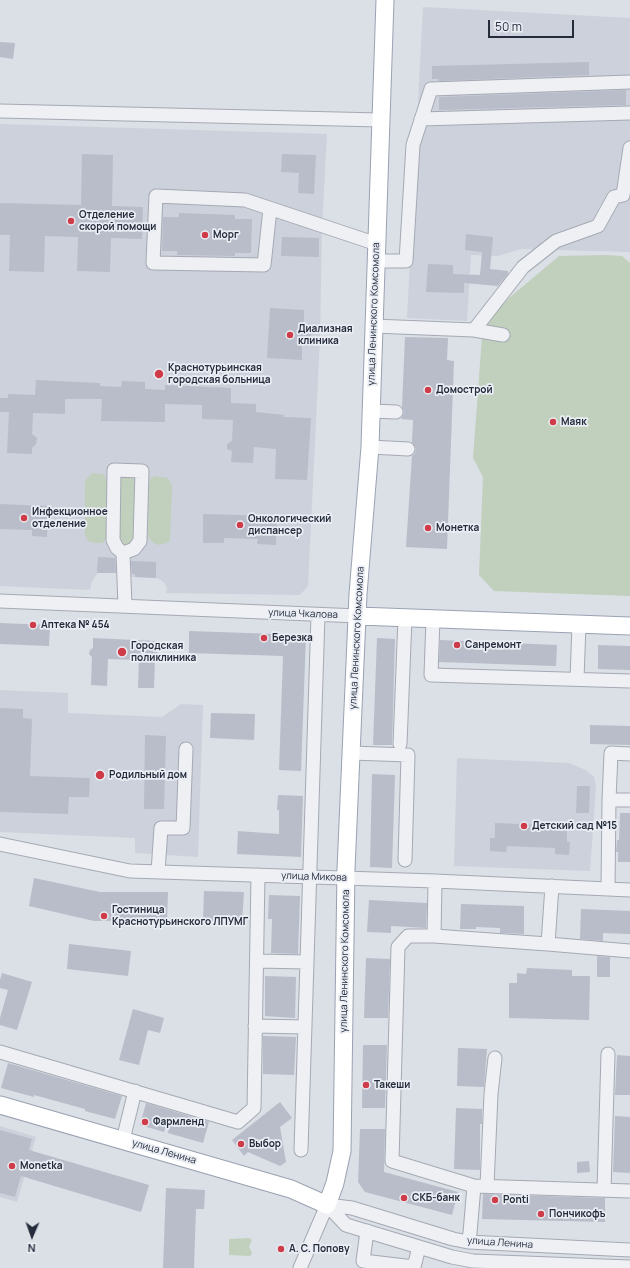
<!DOCTYPE html>
<html>
<head>
<meta charset="utf-8">
<style>
	body { margin:0 }
	#map { position:relative; width:630px; height:1268px; overflow:hidden; background:#dbdfe6; font-family:Manrope,sans-serif }
	canvas { display:block }
	.north { position:absolute; left:12px; top:1216px; width:40px; height:40px; -webkit-text-stroke:3px #eaeef4; paint-order:stroke; rotate:182deg; font-size:11px; font-weight:700; line-height:16px; text-align:center; color:#252c3c }
	.north::after { content:''; display:block; margin:auto; width:14px; height:18px; background:#252c3c; clip-path:polygon(50% 0,100% 100%,50% 72%,0 100%) }
	.scale { position:absolute; left:488px; top:20px; width:86px; height:18px; box-sizing:border-box; border:2px solid #252c3c; border-top:0; padding-left:5px; font-size:12px; line-height:14px; white-space:nowrap; color:#252c3c; -webkit-text-stroke:3px #eaeef4; paint-order:stroke }
</style>
</head>
<body>
<div id="map">
<canvas width="630" height="1268"></canvas>
<div class="north">N</div>
<div class="scale">50 m</div>
</div>
<script>
const ctx = document.querySelector('canvas').getContext('2d');
ctx.lineJoin = 'round';
function fill(path, color) { ctx.fillStyle = color; ctx.fill(path, 'evenodd'); }
function strokePath(path, color, width, dash) { ctx.strokeStyle = color; ctx.lineWidth = width; ctx.lineCap = dash ? 'butt' : 'round'; ctx.setLineDash(dash || []); ctx.stroke(path); }
function write(font, color, halo, rows, align = 'center') {
  ctx.font = font + ' Manrope,sans-serif'; ctx.lineWidth = 3.5; ctx.setLineDash([]); ctx.textBaseline = 'middle'; ctx.strokeStyle = halo; ctx.fillStyle = color; for (const [text, x, y, turn = 0] of rows) {
    ctx.save(); ctx.translate(x, y); ctx.rotate((+turn || 0) * Math.PI / 180); ctx.textAlign = isNaN(turn) ? turn : align; if (halo) ctx.strokeText(text, 0, 0); ctx.fillText(text, 0, 0); ctx.restore();
  }
}
const built = new Path2D(`
	M423 7 630 18V252L521 249 498 256 471 255 467 321 407 318Z
	M0 124 327 134 322 227 320 338 308 586 300 595 166 593 167 588 165 584 161 580 156 578 135 577 123 576 118 573H98L92 581 90 590 0 586Z
	M0 690 68 693V713L162 717 181 704 203 705 198 857 135 853V838L0 832Z
	M457 758 569 763 586 770 594 777 596 786 590 871 454 866Z
	M0 1126 36 1137 17 1202 0 1197Z`);
const green = new Path2D(`
	M604 255 622 256 630 263V596L494 591 479 575 483 477 473 458 482 337 487 320 509 298 559 256Z
	M92 473 103 474 108 482V537L102 543H95L88 541 85 535V481Z
	M134 474 136 481V533L132 543 126 545 120 541 119 478 121 475Z
	M156 476 168 478 172 486 170 541C161 547 153 546 148 536L149 483 151 478Z
	M249 1238 252 1240 249 1247 252 1253 250 1256 229 1255V1239Z`);
const building = new Path2D(`
	M0 42 15 43 13 59 0 57Z
	M589 62V75L439 81 438 79H432V66Z
	M626 90V105L439 110V97Z
	M82 154 113 155 112 206 143 207 142 239 111 238 110 272 77 271 78 237 45 236 44 272 9 271 10 235H0V203L81 205Z
	M282 154 316 155 314 194 298 193 299 173 281 172Z
	M179 213 235 215V219H252L251 253H235V256L177 255V251H162L163 217H179Z
	M466 234 493 237 490 269 508 271V274L498 286 464 283V293L426 292 428 264 453 265V274L480 275 482 252 465 250Z
	M282 237 319 238V257L281 256Z
	M270 308 304 310V324H312L310 346H302V360L267 358Z
	M405 337 448 338 447 360 454 361 447 549 406 547 412 456 415 453 416 449 412 442 413 420 401 419 404 413 402 407Z
	M36 380 100 383V386L121 387 122 381 145 382V389L165 390V385L231 388V403L256 404V412L284 415 283 417 311 418 307 480 275 479 276 449 254 447 253 463 231 462 232 451 227 449V444L232 441 233 420 202 419V405L165 404V422L101 421 102 399H65V414L33 413 32 434 37 438 36 444 32 448V454L7 453 9 412H0V398H8V394L35 395Z
	M0 504 48 506 47 537 32 536V530L0 529Z
	M203 514 277 516 276 545 257 544 258 539 224 538V543H203Z
	M98 557 115 558 116 573H97Z
	M131 561 156 562V578L135 577V574H132Z
	M0 623 50 625 49 646 0 644Z
	M189 631 306 635 301 771 279 770 283 656 189 653Z
	M93 638 156 641V651L158 653V657L155 660 154 688H138L139 660 108 659 107 686 91 685 92 657 89 654 90 650 93 648Z
	M377 638 395 639 392 745H373Z
	M440 640 557 645 556 666 439 662Z
	M598 645 630 646V670L598 669Z
	M0 708 23 709V718L32 719 30 776 90 778 89 797H69L68 814 0 812Z
	M211 713 255 714 254 740 210 738Z
	M590 725 630 726V745L590 744Z
	M145 735 166 736 164 809H144Z
	M372 774 395 775 392 868 370 867Z
	M577 786H590L589 813H576Z
	M278 795 303 796 301 857 237 854 238 831 279 834V810H277Z
	M620 813H630V862H618V852H616L617 840H619Z
	M495 823 567 826V842H570L569 855 555 854V848L507 846 506 852 490 851V838H495Z
	M34 878 100 892H168L167 920 94 921 29 906Z
	M204 891 244 892 242 923 203 921Z
	M269 895 300 896 298 954 271 953 272 919H268Z
	M369 900 427 903 426 928 391 926V933L367 932Z
	M461 904 524 906V934L500 933V928L476 927V929H460Z
	M581 909 630 911V934L603 933V941L580 939Z
	M69 944 131 951 128 976 67 969Z
	M597 956 610 957V977H597Z
	M366 958 390 959 388 1018H364Z
	M527 968 572 970V976H590L589 1020 509 1018V983H517V973L526 974Z
	M2 973 32 982 17 1030 0 1025V1018L8 990 0 988V980Z
	M265 976 296 977 295 1018 265 1016Z
	M133 1009 164 1018 160 1033 148 1030 139 1065 119 1060Z
	M263 1036 296 1037 294 1075 263 1074Z
	M363 1045H387L385 1108H362Z
	M458 1048 487 1049 484 1087 457 1086Z
	M617 1055 630 1056V1095H615Z
	M8 1063 122 1096 115 1119 85 1111V1109L34 1095V1097L1 1088Z
	M280 1102 292 1118 280 1127 286 1162 280 1166 248 1152 244 1156 232 1140Z
	M146 1103 209 1122 203 1143 168 1133 169 1127 166 1126 164 1132 140 1125Z
	M456 1108 482 1109V1124H480V1170L454 1169Z
	M615 1116 630 1117V1173L613 1172Z
	M360 1129H385L384 1172 458 1192 452 1215 365 1192 358 1182Z
	M0 1130 32 1139 29 1150 149 1185 141 1212 21 1176 15 1197 0 1193Z
	M589 1161 590 1172 577 1173V1162Z
	M166 1188 205 1190 204 1209H196L194 1268H163Z
	M483 1194 605 1198V1222L482 1219Z`);
const minor = new Path2D(`
	M0 111 380 120
	M421 119 630 113
	M270 209 264 265 153 263 156 196 245 200 377 244
	M376 261H406L413 145 431 89 630 82
	M373 326 474 330 523 267 556 241 598 226 614 197 623 195 630 148
	M474 330 503 335
	M371 411 396 412
	M370 447 408 449
	M123 553 117 548 113 540 114 470 142 471 140 541 134 549 123 553 125 606
	M0 601 358 616
	M433 619 431 675 630 681
	M577 679 579 624
	M400 744 405 618
	M351 753 408 755 405 860
	M609 800 611 753 630 754
	M0 844 130 871 435 881 630 890
	M158 872 161 828H183L186 749
	M435 881 434 936H408L398 947 392 1161 474 1186 630 1191
	M552 886 548 944 630 951
	M608 888 609 800H630
	M434 936 548 944
	M257 961 307 962
	M255 1026 305 1027
	M0 1052 238 1122 254 1108 258 875
	M123 1140 135 1091
	M301 1150 318 615
	M487 1186 491 1094 495 1058
	M604 1190 608 1054
	M327 1205 346 1225 419 1247 452 1257 473 1261 630 1267
	M327 1205 352 1208 453 1239 468 1242 630 1250
	M367 1231 363 1261 414 1267 419 1247
	M468 1242 470 1233 474 1186
	M300 1268 327 1205`);
const major = new Path2D(`
	M358 616 630 626
	M0 1105 291 1189 327 1205 335 1183 342 1151 346 869 358 594 370 447 385 0`);
const markers = [
	[71,221,4,"#cf3c49"],
	[205,235,4,"#cf3c49"],
	[290,335,4,"#cf3c49"],
	[159,374,5,"#cf3c49"],
	[428,390,4,"#cf3c49"],
	[553,422,4,"#cf3c49"],
	[24,518,4,"#cf3c49"],
	[240,525,4,"#cf3c49"],
	[428,528,4,"#cf3c49"],
	[33,625,4,"#cf3c49"],
	[264,638,4,"#cf3c49"],
	[457,645,4,"#cf3c49"],
	[122,652,5,"#cf3c49"],
	[100,775,5,"#cf3c49"],
	[524,826,4,"#cf3c49"],
	[104,916,4,"#cf3c49"],
	[366,1085,4,"#cf3c49"],
	[145,1122,4,"#cf3c49"],
	[241,1144,4,"#cf3c49"],
	[12,1166,4,"#cf3c49"],
	[404,1198,4,"#cf3c49"],
	[495,1200,4,"#cf3c49"],
	[541,1214,4,"#cf3c49"],
	[281,1249,4,"#cf3c49"]
];
const poiNames = [
	["Отделение",79,215],
	["скорой помощи",79,227],
	["Морг",213,235],
	["Диализная",298,329],
	["клиника",298,341],
	["Краснотурьинская",168,368],
	["городская больница",168,380],
	["Домострой",436,390],
	["Маяк",561,422],
	["Инфекционное",32,512],
	["отделение",32,524],
	["Онкологический",248,519],
	["диспансер",248,531],
	["Монетка",436,528],
	["Аптека № 454",41,625],
	["Березка",272,638],
	["Санремонт",465,645],
	["Городская",131,646],
	["поликлиника",131,658],
	["Родильный дом",109,775],
	["Детский сад №15",532,826],
	["Гостиница",112,910],
	["Краснотурьинского ЛПУМГ",112,922],
	["Такеши",374,1085],
	["Фармленд",153,1122],
	["Выбор",249,1144],
	["Monetka",20,1166],
	["СКБ-банк",412,1198],
	["Ponti",503,1200],
	["Пончикофъ",549,1214],
	["А. С. Попову",289,1249]
];
const streetNames = [
	["улица Ленинского Комсомола",374,314,-88],
	["улица Чкалова",303,614,2],
	["улица Ленинского Комсомола",357,638,-87],
	["улица Микова",314,877,2],
	["улица Ленинского Комсомола",345,961,-89],
	["улица Ленина",164,1152,16],
	["улица Ленина",500,1243,4]
];
fill(built, '#cdd1db');
fill(green, '#c0d0bc');
fill(building, '#b8bdc9');
strokePath(minor, '#a4a9b3', 15);
strokePath(major, '#9aa2b2', 19);
strokePath(minor, '#eef0f4', 13);
strokePath(major, '#fff', 17);
for (const [x, y, r, color] of markers) { const dot = new Path2D(); dot.arc(x, y, r, 0, 2 * Math.PI); ctx.fillStyle = color; ctx.fill(dot); strokePath(dot, '#eaeef4', 1.5); }
write('bold 10px', '#252c3c', '#eaeef4', poiNames, 'left');
write('10px', '#252c3c', '#eaeef4', streetNames);
</script>
</body>
</html>
